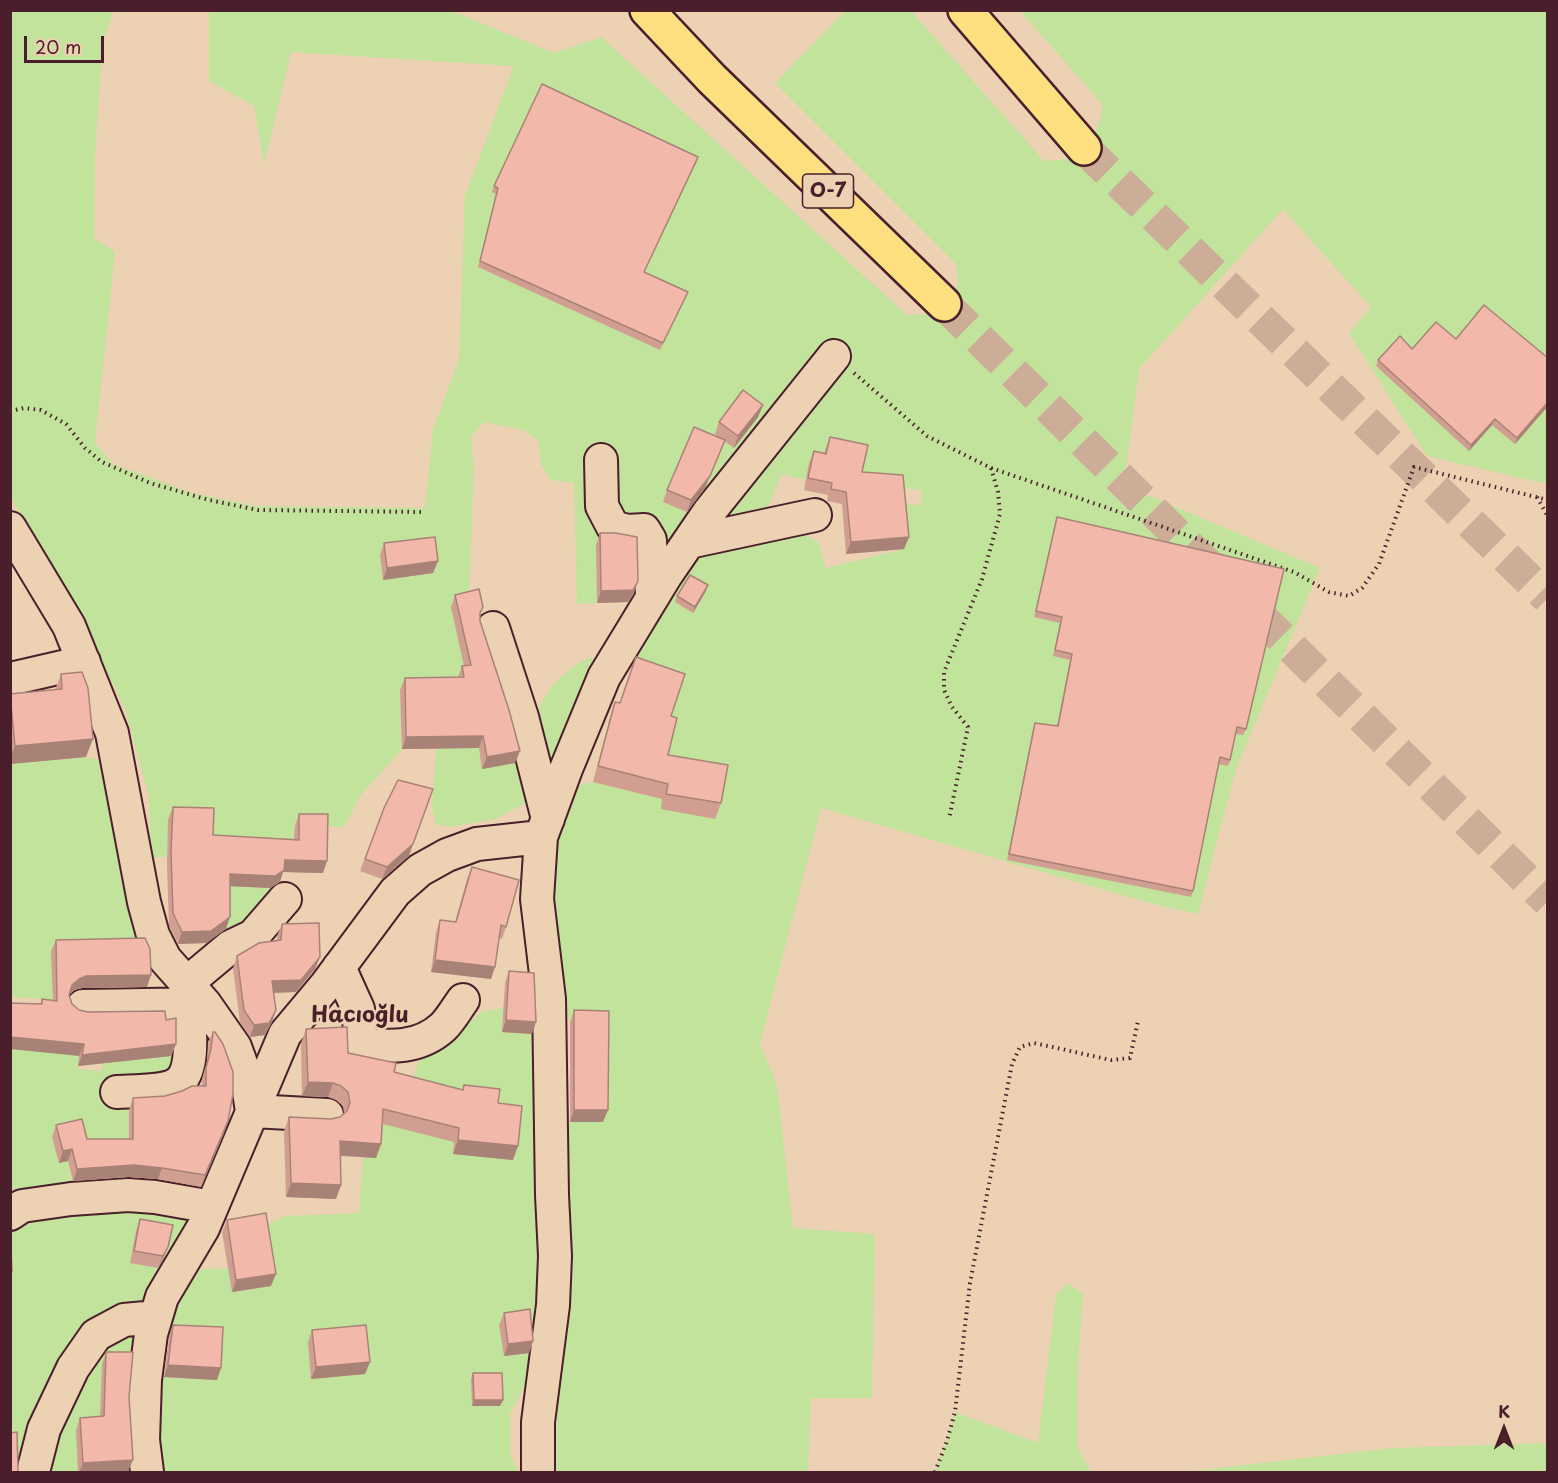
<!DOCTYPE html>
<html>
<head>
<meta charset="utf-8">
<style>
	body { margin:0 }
	#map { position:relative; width:1558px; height:1483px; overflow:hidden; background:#ecd1b3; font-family:"Playpen Sans",sans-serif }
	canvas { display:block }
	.frame { position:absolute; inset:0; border:12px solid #4a1f2b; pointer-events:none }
	.north { position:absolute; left:1474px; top:1399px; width:60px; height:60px; -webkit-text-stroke:4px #ecd1b3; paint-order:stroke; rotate:0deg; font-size:16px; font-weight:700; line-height:24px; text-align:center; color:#4a1f2b }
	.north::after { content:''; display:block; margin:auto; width:21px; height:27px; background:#4a1f2b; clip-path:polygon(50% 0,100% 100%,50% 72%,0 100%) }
	.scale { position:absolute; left:24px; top:36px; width:80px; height:27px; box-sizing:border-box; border:3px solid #4a1f2b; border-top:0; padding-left:8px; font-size:18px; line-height:21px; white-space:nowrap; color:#4a1f2b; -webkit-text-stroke:4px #ecd1b3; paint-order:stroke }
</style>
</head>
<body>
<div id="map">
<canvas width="1558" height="1483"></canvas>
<div class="frame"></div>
<div class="north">K</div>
<div class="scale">20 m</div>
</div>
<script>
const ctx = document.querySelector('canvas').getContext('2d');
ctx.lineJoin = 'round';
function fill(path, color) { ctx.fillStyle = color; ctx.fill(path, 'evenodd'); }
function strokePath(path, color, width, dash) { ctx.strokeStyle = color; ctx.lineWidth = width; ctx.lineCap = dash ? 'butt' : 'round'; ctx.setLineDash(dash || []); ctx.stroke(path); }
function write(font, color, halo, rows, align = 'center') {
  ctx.font = font + ' "Playpen Sans",sans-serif'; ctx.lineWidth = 5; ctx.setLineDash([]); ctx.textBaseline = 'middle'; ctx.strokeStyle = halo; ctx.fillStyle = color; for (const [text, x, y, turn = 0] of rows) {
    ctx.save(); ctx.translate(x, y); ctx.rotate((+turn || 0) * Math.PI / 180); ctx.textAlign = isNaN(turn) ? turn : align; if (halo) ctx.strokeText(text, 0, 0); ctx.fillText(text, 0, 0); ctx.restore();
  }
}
const green = new Path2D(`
	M10 11H114L103 41 95 153 94 238 115 252 95 443 113 464 193 493 256 506 425 508 433 429 459 360 465 195 514 66 291 52 264 165 254 106 209 81V11H452L554 53 601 37 907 315C938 315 940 310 958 285L956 264 775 83 845 11H911L1044 161C1051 160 1061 161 1068 158 1092 149 1099 128 1103 105L1020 11H1547V484L1427 456 1349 333 1371 307 1283 209 1139 369 1124 485 1320 568 1236 769 1198 914 1157 905 821 808 760 1044 777 1085 793 1228 875 1234 872 1398H811L808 1472H550L565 1172 570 1122H603L571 1022 559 1002 549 907 553 848 571 787 593 782 655 797 657 729 680 690 631 673 661 602 695 553 795 528 818 542 826 568 904 549 902 504 921 505 922 490 868 485 822 466 809 464 806 480 782 474 763 518 710 526 851 354 837 341 644 602 643 545 597 603 577 604 574 483 551 480 541 465 538 440 524 430 484 422 471 437 474 465 469 603 499 716 482 768 520 762 531 787 524 804 496 819 450 827 436 824 432 808 436 748 401 690 402 749 361 795 344 827 324 826 294 872H280L234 886 279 889 226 943V896L169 819 167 857H151L149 796 125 709 82 621 11 498Z
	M592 657 599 660 553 763 547 760C544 748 536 724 538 713 542 692 571 663 592 657Z
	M86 757 106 761 146 950 53 1000 11 997 10 764Z
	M503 1008 502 1032 533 1034 540 1332 529 1378 510 1414V1454L519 1472H164L157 1439 163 1377 216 1380 219 1340 165 1337 183 1291 193 1270 228 1268 262 1226 286 1216 359 1213 363 1157H376L379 1118 413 1080 420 1057 446 1044 481 1012Z
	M10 1014 79 1056 78 1069 102 1071 108 1019 125 1061 184 1054 181 1066 129 1098V1139L203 1147 69 1166 74 1188 11 1189Z
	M169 1210 196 1220C181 1244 159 1274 148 1299 123 1353 125 1415 128 1472H11L10 1212Z
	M1067 1283 1083 1294 1078 1364 1077 1446 1091 1472H935L947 1441 955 1412 1038 1443 1056 1295Z
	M1547 1443V1472H1183L1393 1448Z`);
const highwayTunnel = new Path2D(`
	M1084 148 1548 598
	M944 304 1548 901`);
const path = new Path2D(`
	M854 373 927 436 991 468 998 492 1000 514 982 579 944 672V690L952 707 968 727 949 819
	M10 411 24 408 41 410 66 424 85 448 102 462 150 483 209 500 258 510 421 512
	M991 468 1294 572 1329 592 1349 596 1362 588 1379 564 1414 467 1548 500
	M1537 497 1548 517
	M935 1472 947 1441 955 1412 970 1283 1012 1064 1020 1047 1034 1043 1111 1060 1130 1058 1138 1021`);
const minor = new Path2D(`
	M601 460 602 506 613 527 627 531 644 530 650 540 652 598
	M10 528 69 626 112 733 144 902 153 935 165 959 205 1004 235 1047 247 1080 252 1111
	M689 542 815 515
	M493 628 522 717 548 819
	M10 679 84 662
	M339 967 358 1009 361 1044C390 1047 419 1049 443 1027 451 1019 457 1008 463 1000
	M187 983 230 947 253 936 285 899
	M83 1006 205 1004
	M117 1092C132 1091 166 1092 178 1083 196 1069 189 1025 189 1004
	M252 1111 327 1115
	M10 1214 22 1206 71 1199 128 1195 155 1197 212 1207
	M33 1472 44 1429 73 1368 96 1335 124 1320 156 1317
	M147 1472 143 1440 145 1380 151 1334 162 1297 203 1228 285 1034 326 985 395 892 420 870 447 855 477 844 541 837
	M538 1472V1422L553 1305 555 1256 552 1195 549 999 537 899 541 837 566 769 604 677 666 575 709 512 834 356`);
const highway = new Path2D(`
	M647 10 712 79 944 304
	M965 10 1084 148`);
const wall = new Path2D(`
	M698 157 644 272 685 298 660 350 478 267 496 194 492 192 494 186Z
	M1456 339 1548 358V406L1515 444 1492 425 1469 451 1376 366 1378 360 1412 349Z
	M763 405 758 417 734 448 724 441 705 488 687 512 663 502 667 490 720 438 715 434 719 422Z
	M830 437 862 472 909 537 904 549 846 554 842 504 827 501 828 495 804 490 809 463 814 451 824 453Z
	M1057 517 1246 729 1243 735 1236 734 1230 760 1228 766 1218 764 1193 891 1191 897 1007 860 1033 729 1035 723 1057 726 1070 660 1053 656 1060 623 1034 617Z
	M600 533 634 593 628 602 597 603 596 545Z
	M384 543 438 561 433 573 383 580 380 555Z
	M706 591 693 613 675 602 677 596Z
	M455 595 480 614V621L515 763 482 769 479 748 402 749 400 690 405 678 458 677 462 666H464L451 607Z
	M61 674 86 757 10 764V694L55 690Z
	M615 702 671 716 668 755 721 803 715 819 661 809 662 799 593 782 610 717Z
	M173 807 213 835 294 839 295 826 299 814 323 873 283 872 280 882 270 888 230 886 226 929 206 943 178 944 169 925 167 865 168 819Z
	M384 808 409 856 382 879 360 871Z
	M472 867 506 927 502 939 499 938 491 979 431 972 436 932 440 920 455 922 467 879Z
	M282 924 315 969 296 992 274 993 272 1022 265 1035 250 1037 240 1022 233 968 237 956 277 941V936Z
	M56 940 147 987 82 988 74 990 69 995 72 1004 79 1010 88 1012 166 1020 176 1044 171 1056 78 1066 79 1056 40 1004 42 999 53 1000 51 951Z
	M509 971 532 1034 502 1032 505 983Z
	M574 1010 603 1122H570V1022Z
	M306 1029 348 1053 394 1072 462 1090 464 1085 498 1103 513 1160 453 1154 454 1142 383 1124 381 1144 376 1158 340 1156 341 1185 336 1199 286 1197 284 1131 289 1117 331 1119 340 1117 344 1113 343 1106 336 1100 328 1097 302 1096 301 1043Z
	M213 1032 224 1133 201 1187 158 1179 129 1177 73 1181 68 1161 59 1163 52 1137 56 1125 87 1139H129V1110L133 1098 165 1096 202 1086V1079L207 1061 208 1043Z
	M140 1219 168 1247 163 1259 158 1268 130 1263 136 1231Z
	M227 1220 271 1286 232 1292 222 1232Z
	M504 1313 533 1341 529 1353 504 1356 499 1325Z
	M173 1325 217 1380 164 1377 169 1337Z
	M312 1330 365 1374 311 1379 308 1342Z
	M106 1352 129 1397 128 1472 78 1473 76 1430 80 1418 100 1417 102 1364Z
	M473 1373 503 1400 500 1406H472L471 1379Z`);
const shadedWall = new Path2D(`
	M698 157 696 163 641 278 644 272Z
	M1548 402V406L1515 444 1517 438Z
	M763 405 758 417 734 448 738 436Z
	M1495 419 1492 425 1469 451 1471 445Z
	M725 440 705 488 687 512 691 500Z
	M909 537 904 549 846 554 851 542Z
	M438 561 433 573 383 580 387 568Z
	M638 581 634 593 628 602 597 603 601 591Z
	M708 585 706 591 693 613 695 607Z
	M483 736 479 748 402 749 406 737Z
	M93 739 86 757 10 764V758L15 746Z
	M520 751 515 763 482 769 487 757Z
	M413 844 409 856 382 879 387 867Z
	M285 860 327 861 323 873 283 872 280 882 270 888 226 886 230 874Z
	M230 917 226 929 206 943 178 944 182 932Z
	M320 957 315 969 296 992 268 993 272 981Z
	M435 960 495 967 491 979 431 972Z
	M151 975 147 987 82 988 74 990 68 997 72 985 79 979 86 976Z
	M276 1010 272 1022 265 1035 250 1037 254 1025Z
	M506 1020 536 1022 532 1034 502 1032Z
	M10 1037 84 1044 79 1056 10 1049Z
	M176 1044 171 1056 78 1066 82 1055Z
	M308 1082 333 1083 328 1097 302 1096Z
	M574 1110H608L603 1122H570Z
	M228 1121 224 1133 201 1187 205 1175Z
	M458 1140 518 1146 513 1160 453 1154Z
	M340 1141 381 1144 376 1158 335 1155Z
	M72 1149 68 1161 59 1163 63 1151Z
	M134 1165 162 1168 158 1179 129 1177 73 1181 77 1169Z
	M291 1183 341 1185 336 1199 286 1197Z
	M168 1247 163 1259 158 1268 163 1256Z
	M276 1274 271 1286 232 1292 236 1280Z
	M533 1341 529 1353 504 1356 508 1344Z
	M370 1362 365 1374 311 1379 316 1367Z
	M168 1365 221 1368 217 1380 164 1377Z
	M474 1400H503L500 1406H472Z
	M133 1460 128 1472 79 1473 83 1463Z`);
const building = new Path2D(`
	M542 84 698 157 644 272 688 292 663 343 480 261 498 188 494 186Z
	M1484 305 1548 358V402L1517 438 1495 419 1471 445 1378 360 1400 336 1412 349 1436 322 1456 339Z
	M743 390 763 405 738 436 719 422Z
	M694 427 725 440 710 476 691 500 667 490Z
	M830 437 868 445 862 472 903 475 909 537 851 542 846 492 831 489 832 483 808 478 814 451 826 454Z
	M1057 517 1284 569 1246 729 1237 727 1230 760 1220 757 1193 891 1009 854 1035 723 1058 726 1072 654 1055 650 1062 617 1036 611Z
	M600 533H616L637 537 638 581 633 590 601 591Z
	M435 537 438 561 387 568 384 543Z
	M690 575 708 585 695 607 677 596Z
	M479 589 483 607 480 613V621L509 710 520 751 487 757 483 736 406 737 405 678 464 677 462 666 471 665 455 595Z
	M636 657 685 674 671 716 677 718 668 755 728 765 721 803 666 794 668 784 598 766 615 702 620 703Z
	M82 672 88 688 93 739 15 746 10 694 62 689 61 674Z
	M398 780 433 789 413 844 387 867 365 859 384 808Z
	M173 807 214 808 213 835 299 840V814H328L327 861 285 860 284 870 275 876 230 874V917L211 931 182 932 173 913 171 852Z
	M472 867 519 880 506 927 501 925 495 967 435 960 440 920 456 922Z
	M319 923 320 957 301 980 272 981 276 1010 269 1023 254 1025 244 1010 237 956 259 943 281 940 282 924Z
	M145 938 150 949 151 975 86 976 79 979 72 985 69 995 72 1004 79 1010 88 1012 165 1011 166 1020 176 1018V1044L82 1055 84 1044 10 1037V1003L42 1004V999L57 1001 56 940Z
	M509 971 534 973 536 1022 506 1020Z
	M574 1010 609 1011 608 1110H574Z
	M347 1027 348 1053 396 1063 394 1072 463 1090 464 1085 500 1089 498 1103 522 1106 518 1146 458 1140 459 1128 383 1109 381 1144 340 1141 341 1185 291 1183 289 1117 331 1119 340 1117 347 1111 350 1103 348 1092 341 1086 333 1083 308 1082 306 1029Z
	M213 1032H215L223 1044 233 1072V1094L228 1121 205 1175 162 1168 134 1165 77 1169 72 1149 63 1151 56 1125 82 1119 87 1139H133V1098L165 1096 182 1091 192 1086H206V1068L211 1049Z
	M266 1213 276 1274 236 1280 227 1220Z
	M140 1219 173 1225 168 1247 163 1256 134 1251Z
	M10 1227 12 1272H10Z
	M530 1309 533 1341 508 1344 504 1313Z
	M173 1325 223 1327 221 1368 168 1365Z
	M366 1325 370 1362 316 1367 312 1330Z
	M106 1352H133L129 1397 133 1460 83 1463 80 1418 104 1416Z
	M473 1373H502L503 1400H474Z
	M17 1432 18 1473H10V1433Z`);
const shields = [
	[828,191,51]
];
const shieldNames = [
	["O-7",828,191]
];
const neighbourhoodNames = [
	["Hacıoğlu",360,1016]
];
fill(green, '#c1e39c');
strokePath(highwayTunnel, '#ccad98', 33, [33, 16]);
strokePath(minor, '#4a1f2b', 36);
strokePath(highway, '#4a1f2b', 38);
strokePath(path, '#4a1f2b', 4, [1.5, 4.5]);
strokePath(minor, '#ecd1b3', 32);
strokePath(highway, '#ffdf80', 33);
fill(wall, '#d09f92');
fill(shadedWall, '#a98277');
fill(building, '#f2b9aa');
strokePath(building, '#a98277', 1.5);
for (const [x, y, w] of shields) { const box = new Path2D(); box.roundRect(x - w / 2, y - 17, w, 34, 4.5); ctx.fillStyle = '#ecd1b3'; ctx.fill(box); strokePath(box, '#4a1f2b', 1.5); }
write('bold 20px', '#4a1f2b', null, shieldNames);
write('bold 22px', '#4a1f2b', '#ecd1b3', neighbourhoodNames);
</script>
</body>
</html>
